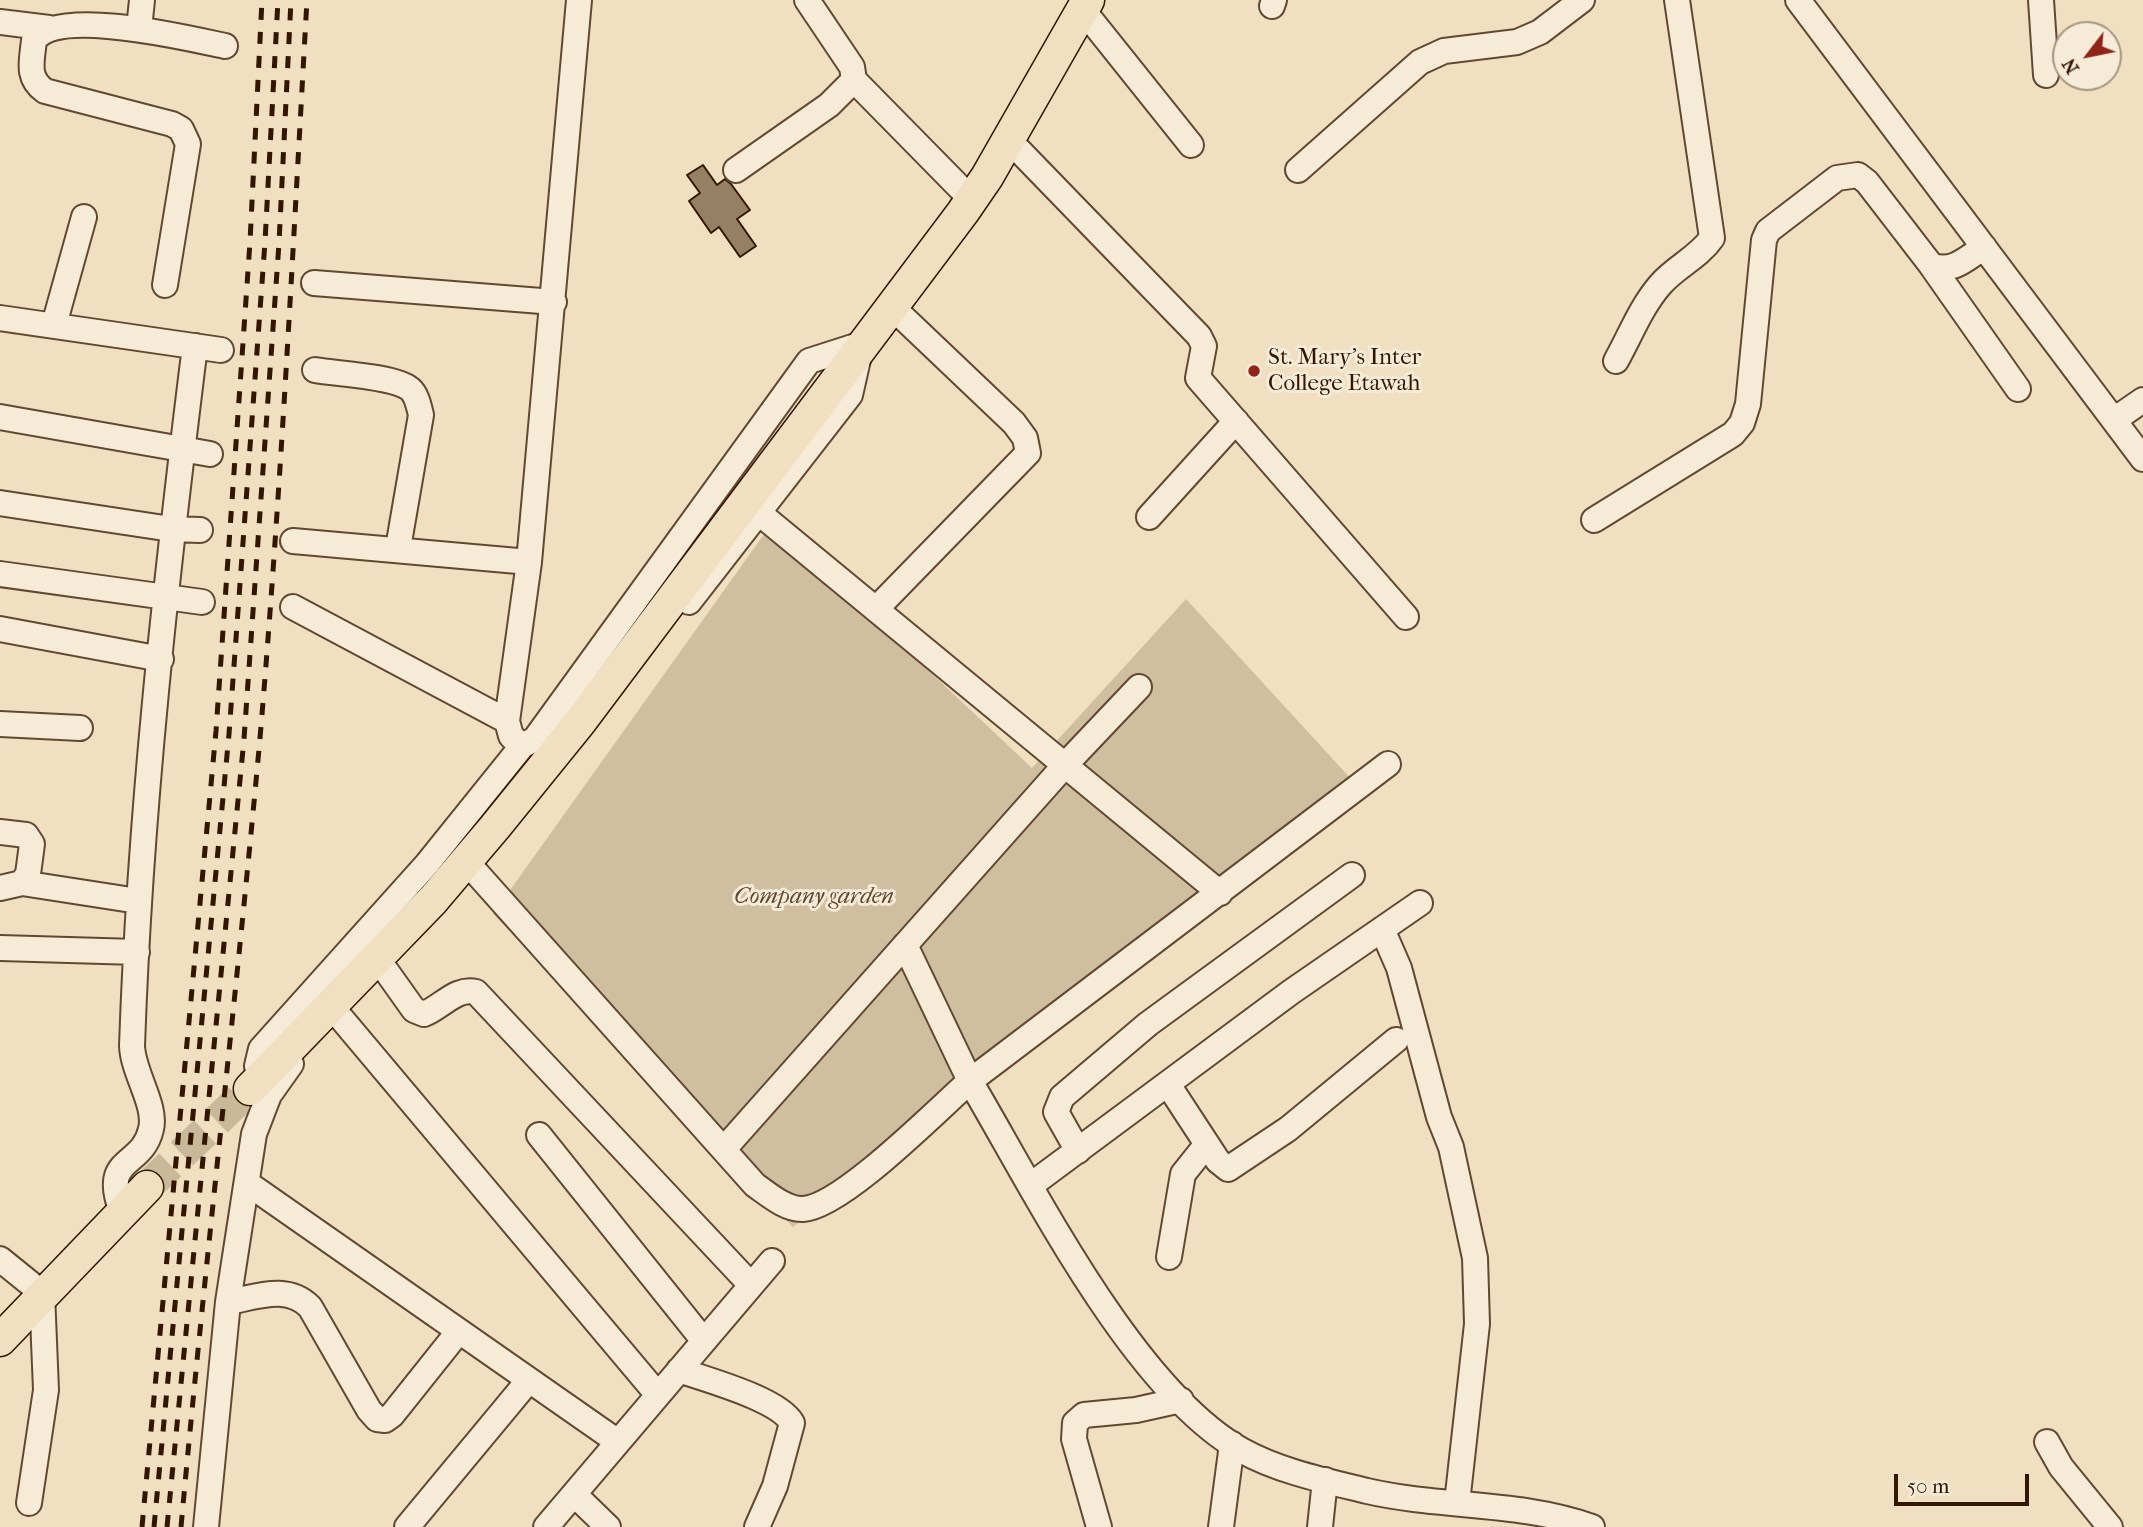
<!DOCTYPE html>
<html>
<head>
<meta charset="utf-8">
<style>
	body { margin:0 }
	#map { position:relative; width:2143px; height:1527px; overflow:hidden; background:#f0e0c1; font-family:"IM FELL French Canon",serif }
	canvas { display:block }
	.north { position:absolute; left:2052px; top:21px; width:70px; height:70px; box-sizing:border-box; background:#f5ebd7; border:2px solid #a79681; border-radius:50%; rotate:238deg; font-size:19px; font-weight:700; line-height:28px; text-align:center; color:#321601 }
	.north::after { content:''; display:block; margin:auto; width:24px; height:32px; background:#8f2418; clip-path:polygon(50% 0,100% 100%,50% 72%,0 100%) }
	.scale { position:absolute; left:1894px; top:1474px; width:135px; height:32px; box-sizing:border-box; border:4px solid #321601; border-top:0; padding-left:9px; font-size:21px; line-height:24px; white-space:nowrap; color:#321601; -webkit-text-stroke:5px #f5ebd7; paint-order:stroke }
</style>
</head>
<body>
<div id="map">
<canvas width="2143" height="1527"></canvas>
<div class="north">N</div>
<div class="scale">50 m</div>
</div>
<script>
const ctx = document.querySelector('canvas').getContext('2d');
ctx.lineJoin = 'round';
function fill(path, color) { ctx.fillStyle = color; ctx.fill(path, 'evenodd'); }
function strokePath(path, color, width, dash) { ctx.strokeStyle = color; ctx.lineWidth = width; ctx.lineCap = dash ? 'butt' : 'round'; ctx.setLineDash(dash || []); ctx.stroke(path); }
function write(font, color, halo, rows, align = 'center') {
  ctx.font = font + ' "IM FELL French Canon",serif'; ctx.lineWidth = 6; ctx.setLineDash([]); ctx.textBaseline = 'middle'; ctx.strokeStyle = halo; ctx.fillStyle = color; for (const [text, x, y, turn = 0] of rows) {
    ctx.save(); ctx.translate(x, y); ctx.rotate((+turn || 0) * Math.PI / 180); ctx.textAlign = isNaN(turn) ? turn : align; if (halo) ctx.strokeText(text, 0, 0); ctx.fillText(text, 0, 0); ctx.restore();
  }
}
const green = new Path2D(`
	M772 523 1032 768 1186 599 1353 781 1209 893 793 1227 493 914Z`);
const building = new Path2D(`
	M703 165 717 185 725 179 731 184 750 210 737 219 756 246 740 257 719 227 711 233 689 201 700 193 687 175Z`);
const majorTunnel = new Path2D(`
	M147 1187 250 1089`);
const minor = new Path2D(`
	M579 0 529 562 507 721 511 736 522 746 535 739 809 361 862 344
	M1798 0 2143 459
	M2041 0 2046 75
	M1272 6 1274 0
	M1083 10 1191 145
	M0 22 49 28
	M139 29 142 0
	M854 80 972 200
	M1009 140 1199 336 1204 346 1198 378 1406 617
	M736 170 829 105 854 80 852 67 807 0
	M1298 170 1420 62 1444 51 1517 42 1540 32 1582 0
	M1931 265 2018 389
	M314 283 554 302
	M165 285 188 144 181 129 172 124 45 91C26 78 32 61 34 40 59 7 187 38 225 46
	M0 318 221 350
	M54 325 84 217
	M1616 361C1630 336 1641 307 1660 285 1675 267 1698 258 1712 238L1677 0
	M315 370C337 374 394 376 410 389 417 395 419 407 421 415L398 548
	M0 417 210 454
	M2114 420 2143 400
	M0 503 171 529 200 530
	M759 513 1220 893
	M1149 517 1236 421
	M1594 520 1733 434 1742 423 1748 404 1764 240 1768 231 1837 178 1858 175 1867 182 1931 265C1952 274 1967 258 1984 247
	M293 541 529 562
	M0 574 202 602
	M689 602 850 395 859 355
	M293 607 507 721
	M876 609 1028 453 1025 438 1014 423 891 306
	M0 629 161 659
	M0 724 80 728
	M0 832 26 835 32 844 28 874 22 883 0 888
	M473 869 755 1185C768 1194 786 1210 803 1209 842 1207 937 1110 970 1081 1034 1189 1132 1388 1241 1450 1278 1471 1326 1481 1367 1491 1441 1508 1520 1501 1592 1527
	M22 883 138 901
	M1382 929 1399 968 1439 1117 1451 1147 1475 1258 1477 1324 1457 1503
	M905 945 970 1081 1388 764
	M0 948 137 952
	M382 965 414 1010 424 1014C442 1007 456 987 476 992L751 1285
	M336 1012 658 1395
	M260 1078 257 1066 261 1049 427 864 522 746
	M1169 1086 1218 1161 1228 1169 1288 1129 1396 1040
	M539 1135 704 1341
	M724 1149 1065 765 1139 687
	M1078 1151 1056 1112 1062 1097 1148 1024 1352 875
	M247 1183 618 1442
	M1031 1185 1291 992 1420 903
	M122 1212C100 1155 142 1169 151 1129 157 1106 133 1073 132 1046 140 812 166 579 195 346
	M1169 1257 1183 1174 1207 1144
	M0 1259 42 1293 46 1390 29 1503
	M228 1302C257 1297 287 1284 310 1307L369 1410 377 1419 385 1420 392 1415 459 1331
	M679 1370C707 1380 779 1399 792 1423L775 1486 757 1527
	M2047 1442 2061 1467 2110 1527
	M574 1494 608 1527
	M206 1527 228 1302 254 1134 269 1095 291 1064
	M407 1527 529 1380
	M546 1527 772 1261
	M1099 1527 1074 1439 1075 1423 1084 1415 1136 1410 1181 1400
	M1221 1527 1232 1444
	M1320 1527 1325 1480`);
const major = new Path2D(`
	M250 1089 433 900 495 827 580 722 963 212 987 177 1088 0
	M0 1340 147 1187`);
const rail = new Path2D(`
	M142 1527 216 731 250 242 262 0
	M154 1527 229 734 265 242 278 0
	M167 1527 244 739 279 243 291 0
	M181 1527C205 1264 236 1001 260 738 281 492 293 246 307 0`);
const markers = [
	[1254,371,7,"#8f2418"]
];
const poiNames = [
	["St. Mary's Inter",1268,358],
	["College Etawah",1268,384]
];
const parkNames = [
	["Company garden",814,897]
];
fill(green, '#d0bea0');
fill(building, '#957f65');
strokePath(building, '#321601', 2);
strokePath(majorTunnel, '#cab89b', 32, [32, 16]);
strokePath(minor, '#624831', 28);
strokePath(major, '#321601', 35);
strokePath(minor, '#f5ebd7', 24);
strokePath(major, '#f0e0c1', 32);
strokePath(rail, '#321601', 5, [12, 12]);
for (const [x, y, r, color] of markers) { const dot = new Path2D(); dot.arc(x, y, r, 0, 2 * Math.PI); ctx.fillStyle = color; ctx.fill(dot); strokePath(dot, '#f5ebd7', 2.5); }
write('23px', '#321601', '#f5ebd7', poiNames, 'left');
write('italic 23px', '#614831', '#f5ebd7', parkNames);
</script>
</body>
</html>
